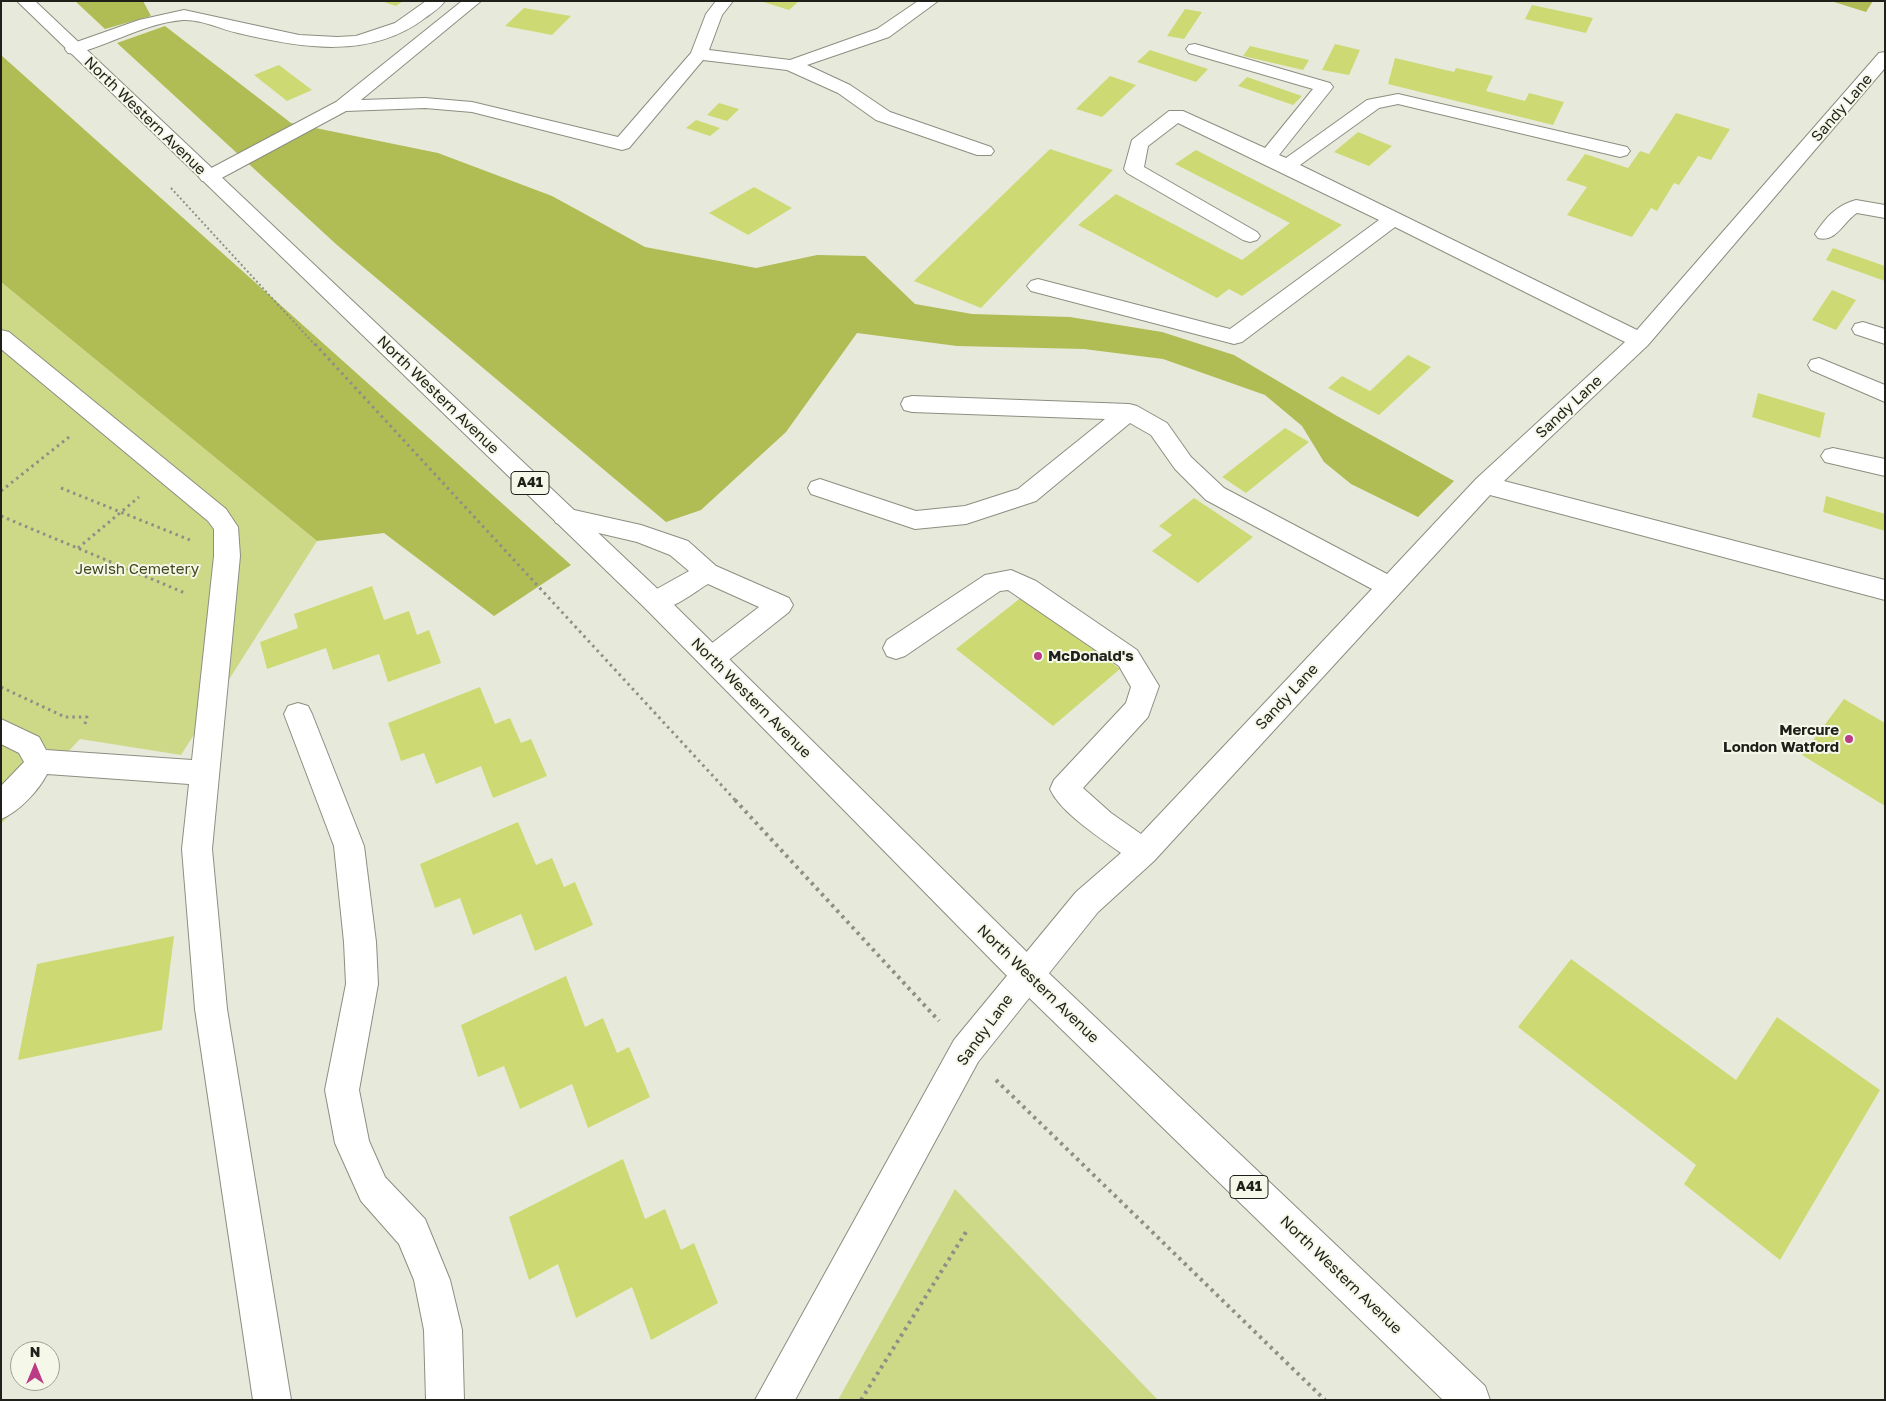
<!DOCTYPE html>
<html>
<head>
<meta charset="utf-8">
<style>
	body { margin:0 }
	#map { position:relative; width:1886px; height:1401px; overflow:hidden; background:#e7eadb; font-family:"Golos Text",sans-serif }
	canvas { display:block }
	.frame { position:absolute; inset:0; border:2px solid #1f201a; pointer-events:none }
	.north { position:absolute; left:10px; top:1341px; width:50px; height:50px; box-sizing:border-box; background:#f5f7e8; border:1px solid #9fa196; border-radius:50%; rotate:0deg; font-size:14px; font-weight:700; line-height:20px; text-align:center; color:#1f201a }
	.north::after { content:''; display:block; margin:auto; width:18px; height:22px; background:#bb3b86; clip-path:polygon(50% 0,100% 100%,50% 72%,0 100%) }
</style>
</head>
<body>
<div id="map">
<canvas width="1886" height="1401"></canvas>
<div class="frame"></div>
<div class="north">N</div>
</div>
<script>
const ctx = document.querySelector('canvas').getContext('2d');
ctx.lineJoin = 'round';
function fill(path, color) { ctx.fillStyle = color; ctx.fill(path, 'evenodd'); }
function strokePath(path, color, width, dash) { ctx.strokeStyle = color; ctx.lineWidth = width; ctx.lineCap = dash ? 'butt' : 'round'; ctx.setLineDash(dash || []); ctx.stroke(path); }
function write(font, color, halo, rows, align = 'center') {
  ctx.font = font + ' "Golos Text",sans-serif'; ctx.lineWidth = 4; ctx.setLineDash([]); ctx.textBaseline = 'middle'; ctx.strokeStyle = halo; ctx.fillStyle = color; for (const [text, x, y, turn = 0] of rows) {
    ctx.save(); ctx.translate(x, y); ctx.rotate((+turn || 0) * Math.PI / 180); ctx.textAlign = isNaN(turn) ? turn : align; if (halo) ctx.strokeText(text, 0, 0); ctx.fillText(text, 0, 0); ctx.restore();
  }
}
const green = new Path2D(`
	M1 282 317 541 181 755 80 739 1 824Z
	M955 1189 1158 1400H838Z`);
const forest = new Path2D(`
	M75 1H143L151 16 105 29Z
	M1831 1H1873L1866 12Z
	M165 26 291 123 438 153 552 196 645 247 756 268 817 255 865 256 915 304 972 314 1070 317 1162 332 1234 355 1337 416 1454 481 1418 517 1351 484 1324 462 1302 426 1265 395 1163 359 1084 349 957 346 857 333 786 432 701 510 666 522 337 245 117 43Z
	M1 55 571 565 494 616 384 533 317 541 1 282Z`);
const building = new Path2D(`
	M381 1H403L396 6Z
	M760 1H799L789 10Z
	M1532 5 1593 18 1586 33 1525 19Z
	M524 8 571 16 552 35 505 26Z
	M1185 9 1202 12 1184 39 1167 36Z
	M1335 44 1360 50 1349 75 1322 70Z
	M1250 46 1309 60 1303 70 1243 56Z
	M1150 50 1208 69 1196 82 1137 62Z
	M1395 58 1454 72 1456 68 1493 76 1486 91 1525 101 1529 93 1564 102 1553 125 1388 84Z
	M279 65 312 90 287 101 254 75Z
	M1110 76 1136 85 1102 117 1076 109Z
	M1247 77 1302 96 1293 105 1238 86Z
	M719 103 739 109 727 121 707 115Z
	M1676 113 1730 129 1711 160 1698 156 1679 185 1674 183 1657 211 1651 208 1632 237 1567 215 1587 187 1566 180 1585 154 1628 168 1640 151 1649 154Z
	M696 120 720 128 710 136 686 128Z
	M1358 132 1392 146 1369 166 1334 152Z
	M1050 149 1113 170 981 308 914 281Z
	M1196 150 1342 225 1242 296 1229 289 1217 298 1078 225 1116 194 1242 260 1290 223 1175 164Z
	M754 187 792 208 748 235 709 213Z
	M1833 248 1885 266V281L1826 260Z
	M1832 290 1856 300 1836 330 1812 320Z
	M1408 355 1431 367 1379 415 1328 388 1342 376 1370 391Z
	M1758 393 1825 413 1820 438 1752 417Z
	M1285 428 1309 442 1246 493 1222 477Z
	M1826 496 1885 514V531L1823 512Z
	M1194 498 1253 537 1198 583 1152 551 1172 535 1159 526Z
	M372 586 384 620 409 611 417 635 429 630 441 663 388 682 379 654 333 670 326 648 267 669 260 642 298 628 294 614Z
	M1023 596 1120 669 1053 726 956 649Z
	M480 687 495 724 510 718 521 743 531 739 547 776 493 798 481 766 436 784 424 753 401 761 388 723Z
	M1844 699 1885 723V806L1802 755Z
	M518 822 536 865 552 858 564 887 575 882 593 925 535 951 521 914 473 935 460 898 435 908 420 864Z
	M174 936 162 1030 18 1060 37 964Z
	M1571 959 1736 1080 1777 1017 1880 1090 1780 1260 1684 1184 1696 1165 1518 1027Z
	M566 976 585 1027 603 1018 617 1053 629 1047 650 1097 588 1128 572 1084 520 1109 504 1066 478 1077 461 1025Z
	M623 1159 645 1219 665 1209 681 1250 694 1243 718 1303 651 1340 632 1287 576 1318 558 1264 529 1280 509 1217Z`);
const pathFar2 = new Path2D(`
	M171 188 316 346`);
const pathFar1 = new Path2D(`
	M315 344 736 801
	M61 488 190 540
	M1 491 69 437
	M1 516 185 593
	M78 548 139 497
	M1 687 65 717H87L84 727`);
const path = new Path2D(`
	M735 800 939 1021
	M996 1080 1325 1400
	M861 1400 966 1232`);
const minor = new Path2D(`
	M426 1H445C440 8 432 13 425 18 370 60 301 48 238 33 220 29 201 19 183 20 145 23 110 45 74 54L68 53 65 49 68 45 139 20 184 10 299 35 337 37 356 36 395 23Z
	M462 1H481L361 100 425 98 472 102 618 137 691 53 706 14 716 1H733L722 15 709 50 790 60 877 29 918 1H938L889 37 807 65 850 85 890 112 991 147 994 151 991 155H977L876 120 838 93 787 70 703 60 629 148 622 150 472 112 425 108 346 111 216 181H202L199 177 202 173 336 102Z
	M1195 44 1330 83 1333 87 1330 91 1279 155 1286 158 1367 100 1398 94 1627 147 1630 151 1627 155 1620 157 1398 104 1379 108 1300 165 1637 330 1879 53 1885 52V68L1648 345 1504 481 1885 580V600L1490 495 1154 861 1098 912 978 1062 795 1400H755L954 1040 1076 892 1121 853C1099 837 1061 813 1050 789L1054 780 1126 703 1131 687 1119 666 1008 590 1000 591 905 656 896 659 887 656 883 648 887 640 985 575 1011 570 1036 581 1137 650 1159 686 1148 717 1083 788 1111 813 1141 834 1372 589 1206 500 1175 469 1151 435 1130 423 1036 501 966 524 915 529 811 494 808 488 811 482 820 479 916 511 965 506 1018 489 1105 419 912 412 904 410 901 404 904 398 912 396 1129 404 1137 406 1167 423 1191 457 1224 488 1387 574 1476 479 1625 342 1395 227 1242 342 1234 344 1031 291 1027 286 1031 281 1038 279 1230 329 1379 220 1178 123 1148 146 1144 167 1257 232 1260 236 1257 240 1250 242 1243 240 1127 173 1124 169 1132 140 1169 111H1183L1265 148 1313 89 1189 53 1186 49 1189 45Z
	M1856 200 1885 205V218L1857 213C1843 222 1836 243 1818 238L1815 234C1826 217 1837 205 1856 200Z
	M1863 322 1885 329V344L1855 334 1852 329 1855 324Z
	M1 330 9 332 226 509 238 527 240 556 212 849 227 1009 291 1400H253L195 1009 182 849 189 784 47 774C39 790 19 812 1 819V786L24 762 19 753 1 744V719L39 737 46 750 192 760 214 556V529L208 521 1 349Z
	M1819 358 1885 385V402L1811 370 1808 365 1811 360Z
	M1833 448 1885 459V476L1825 462 1821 456 1825 450Z
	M565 508 641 525 688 541 716 566 789 598 793 605 789 612 721 666 712 669 703 666 699 658 703 650 759 607 708 584C691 594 666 616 646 609L642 602 646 595 689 571 670 555 637 542 556 523 553 517 556 511Z
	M298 703 308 706 312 714 364 846 376 942 378 984 359 1090 369 1141 385 1177 425 1219 450 1280 462 1330 464 1400H426L424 1330 414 1280 399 1244 361 1201 335 1143 325 1090 346 984 344 942 334 846 284 714 288 706Z`);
const highway = new Path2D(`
	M17 1H35L664 595 1038 963 1485 1386 1490 1400H1443L1016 985 646 609Z`);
const markers = [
	[1038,656,5,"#bb3b86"],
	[1849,739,5,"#bb3b86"]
];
const shields = [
	[530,483,38],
	[1249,1187,38]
];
const shieldNames = [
	["A41",530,483],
	["A41",1249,1187]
];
const streetNames = [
	["Sandy Lane",1842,108,-49],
	["North Western Avenue",145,116,44],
	["North Western Avenue",438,395,44],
	["Sandy Lane",1569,407,-43],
	["Sandy Lane",1287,697,-47],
	["North Western Avenue",751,698,45],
	["North Western Avenue",1038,984,44],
	["Sandy Lane",985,1030,-54],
	["North Western Avenue",1341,1275,44]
];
const parkNames = [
	["Jewish Cemetery",137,569]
];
const poiNames = [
	["McDonald's",1048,656],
	["Mercure",1839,730,"right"],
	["London Watford",1839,747,"right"]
];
fill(green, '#ced988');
fill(forest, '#b0bc54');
fill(building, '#cdda73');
strokePath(minor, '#8c8e80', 2);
strokePath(highway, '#8c8e80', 2);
strokePath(pathFar2, '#8e9085', 2, [2, 2.5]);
strokePath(pathFar1, '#8e9085', 3, [2.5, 4]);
strokePath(path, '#8e9085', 4, [3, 4.5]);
fill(minor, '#fff');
fill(highway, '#fff');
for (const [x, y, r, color] of markers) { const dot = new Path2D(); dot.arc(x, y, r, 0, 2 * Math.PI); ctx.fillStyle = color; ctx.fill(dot); strokePath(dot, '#f5f7e8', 2); }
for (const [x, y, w] of shields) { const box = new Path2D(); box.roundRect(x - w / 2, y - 11.5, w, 23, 4); ctx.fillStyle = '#f5f7e8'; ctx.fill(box); strokePath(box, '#1f201a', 1); }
write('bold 14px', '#1f201a', null, shieldNames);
write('15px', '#1f201a', '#f5f7e8', streetNames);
write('15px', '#43491e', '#f5f7e8', parkNames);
write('bold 15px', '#1f201a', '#f5f7e8', poiNames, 'left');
</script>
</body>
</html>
